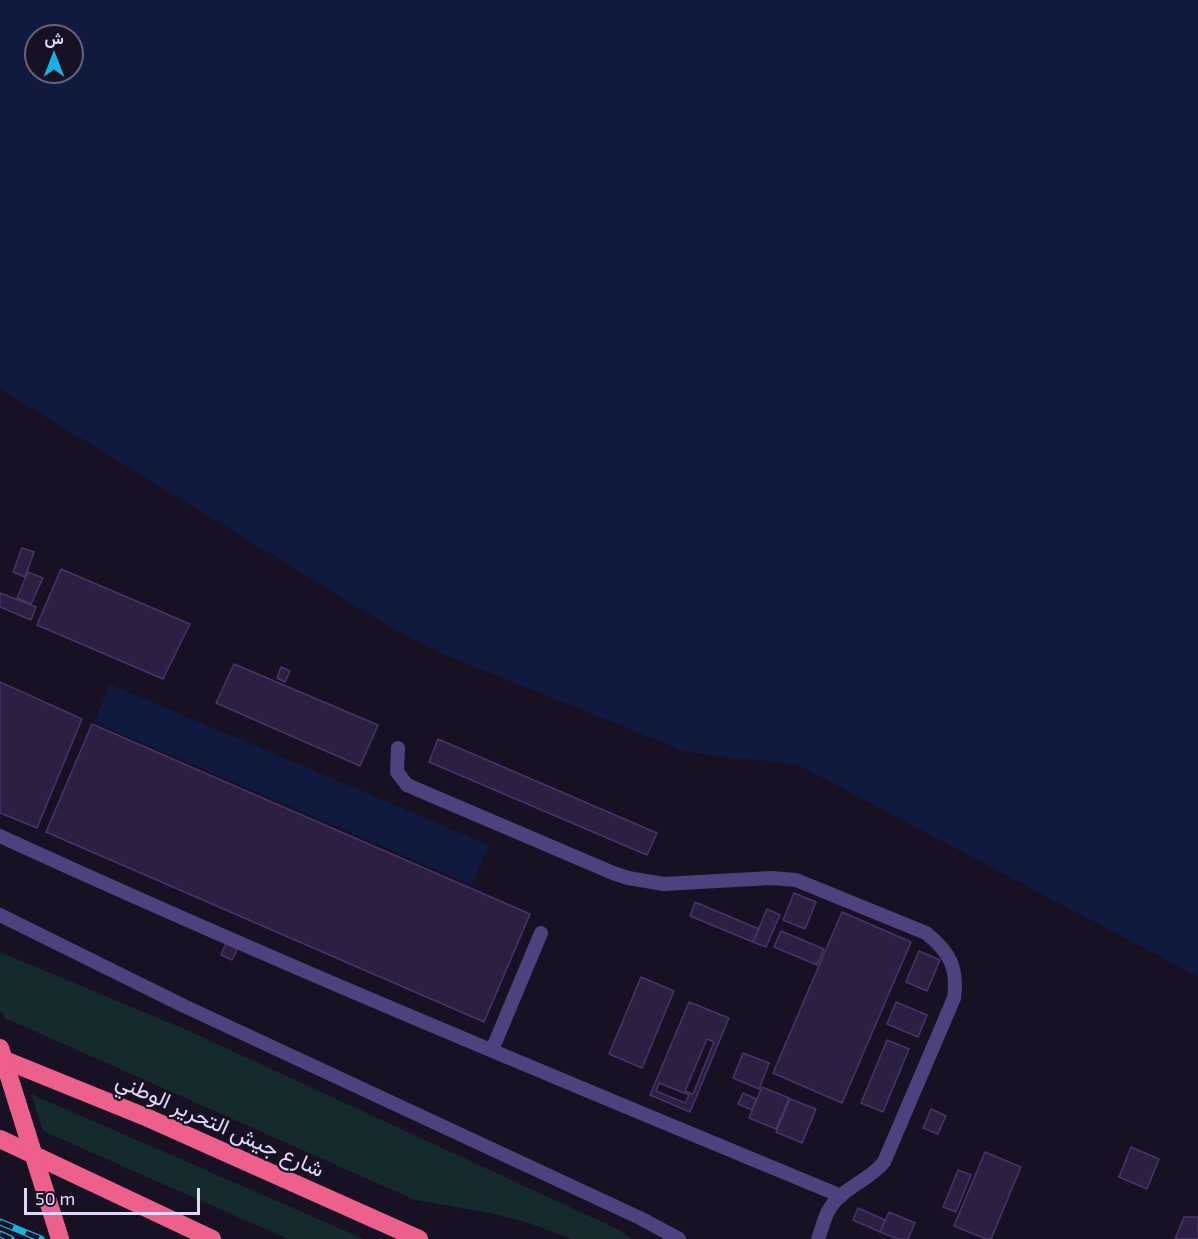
<!DOCTYPE html>
<html>
<head>
<meta charset="utf-8">
<style>
	body { margin:0 }
	#map { position:relative; width:1198px; height:1239px; overflow:hidden; background:#171123; font-family:"Exo 2",Vazirmatn,sans-serif }
	canvas { display:block }
	.north { position:absolute; left:24px; top:24px; width:60px; height:60px; box-sizing:border-box; background:#171123; border:2px solid #686179; border-radius:50%; rotate:0deg; font-size:16px; font-weight:700; line-height:24px; text-align:center; color:#e2d8fb }
	.north::after { content:''; display:block; margin:auto; width:21px; height:27px; background:#1aafe5; clip-path:polygon(50% 0,100% 100%,50% 72%,0 100%) }
	.scale { position:absolute; left:24px; top:1188px; width:176px; height:27px; box-sizing:border-box; border:3px solid #e2d8fb; border-top:0; padding-left:8px; font-size:18px; line-height:21px; white-space:nowrap; color:#e2d8fb; -webkit-text-stroke:4px #171123; paint-order:stroke }
</style>
</head>
<body>
<div id="map">
<canvas width="1198" height="1239"></canvas>
<div class="north">ش</div>
<div class="scale">50 m</div>
</div>
<script>
const ctx = document.querySelector('canvas').getContext('2d');
ctx.lineJoin = 'round';
function fill(path, color) { ctx.fillStyle = color; ctx.fill(path, 'evenodd'); }
function strokePath(path, color, width, dash) { ctx.strokeStyle = color; ctx.lineWidth = width; ctx.lineCap = dash ? 'butt' : 'round'; ctx.setLineDash(dash || []); ctx.stroke(path); }
function write(font, color, halo, rows, align = 'center') {
  ctx.font = font + ' "Exo 2",Vazirmatn,sans-serif'; ctx.lineWidth = 4.5; ctx.setLineDash([]); ctx.textBaseline = 'middle'; ctx.strokeStyle = halo; ctx.fillStyle = color; for (const [text, x, y, turn = 0] of rows) {
    ctx.save(); ctx.translate(x, y); ctx.rotate((+turn || 0) * Math.PI / 180); ctx.textAlign = isNaN(turn) ? turn : align; if (halo) ctx.strokeText(text, 0, 0); ctx.fillText(text, 0, 0); ctx.restore();
  }
}
const green = new Path2D(`
	M0 952 189 1031 615 1228 633 1239H571L529 1223 491 1213 415 1200 5 1018 0 1010Z
	M31 1094 364 1239H288L43 1131Z`);
const water = new Path2D(`
	M0 0H1198V977L800 766C759 759 718 759 678 749L442 654 390 627 0 389ZM36 36H72V72H36Z
	M110 684 489 845 472 885 94 722Z`);
const pier = new Path2D(`
	M0 389 390 627 442 654 678 749 704 756 778 762 800 766 1198 977V980L799 769 778 765 703 759 677 752 440 657 388 630 230 535 0 393Z`);
const building = new Path2D(`
	M22 548 34 552 25 577 13 572Z
	M61 569 190 624 163 679 37 625Z
	M28 572 43 578 31 604 17 598Z
	M0 593 36 607 31 620 0 607Z
	M234 664 378 725 360 766 216 703Z
	M281 667 290 671 285 682 277 678Z
	M0 682 82 719 37 828 0 813Z
	M92 724 530 914 484 1022 46 832Z
	M438 739 657 833 647 855 429 762Z
	M794 893 816 902 805 929 783 920Z
	M695 902 759 929 753 942 690 916Z
	M767 909 780 915 766 947 753 942Z
	M842 912 911 942 842 1103 773 1073Z
	M781 931 824 949 817 965 774 947Z
	M226 943 238 948 232 960 221 955Z
	M919 951 940 960 927 991 906 982Z
	M641 977 674 991 642 1068 609 1054Z
	M689 1002 729 1018 690 1112 650 1095Z
	M896 1002 927 1015 918 1037 887 1024Z
	M707 1039 714 1042 693 1094 685 1091Z
	M887 1040 909 1049 883 1112 861 1103Z
	M743 1053 769 1063 759 1089 733 1078Z
	M659 1083 689 1095 685 1103 656 1091Z
	M762 1087 789 1098 776 1129 749 1118Z
	M743 1093 756 1099 752 1110 738 1104Z
	M790 1099 816 1109 802 1143 776 1132Z
	M931 1109 946 1116 938 1134 923 1128Z
	M1131 1147 1159 1159 1147 1189 1119 1177Z
	M985 1152 1021 1167 991 1239H986L954 1226Z
	M958 1170 971 1175 956 1212 943 1207Z
	M858 1208 885 1220 880 1232 853 1220Z
	M889 1212 915 1223 908 1239H898L880 1232Z
	M1184 1217H1198V1239H1175Z`);
const lane = new Path2D(`
	M398 748 397 772 407 785 613 873 628 878 664 884 771 878 796 880 926 933C950 952 958 968 954 998L884 1162C869 1181 842 1188 830 1208 824 1217 822 1229 818 1239
	M0 836C277 963 559 1079 841 1196
	M0 915 184 1006 640 1218 679 1239
	M492 1050 541 933`);
const highway = new Path2D(`
	M0 1058 148 1118 419 1239
	M0 1139 212 1239`);
const rail = new Path2D(`
	M0 1222 41 1239
	M0 1234 11 1239`);
const highwayBridge = new Path2D(`
	M0 1048 60 1239`);
const streetNames = [
	["شارع جيش التحرير الوطني",220,1125,24]
];
fill(green, '#152a2d');
fill(water, '#10193e');
fill(pier, '#171123');
fill(building, '#2c1f42');
strokePath(building, '#48346c', 1.5);
strokePath(lane, '#4e417d', 14);
strokePath(highway, '#ed608c', 18);
strokePath(rail, '#1aafe5', 7);
strokePath(rail, '#171123', 4.5, [14]);
strokePath(highwayBridge, '#ed608c', 18);
write('22px', '#e2d8fb', '#171123', streetNames);
</script>
</body>
</html>
